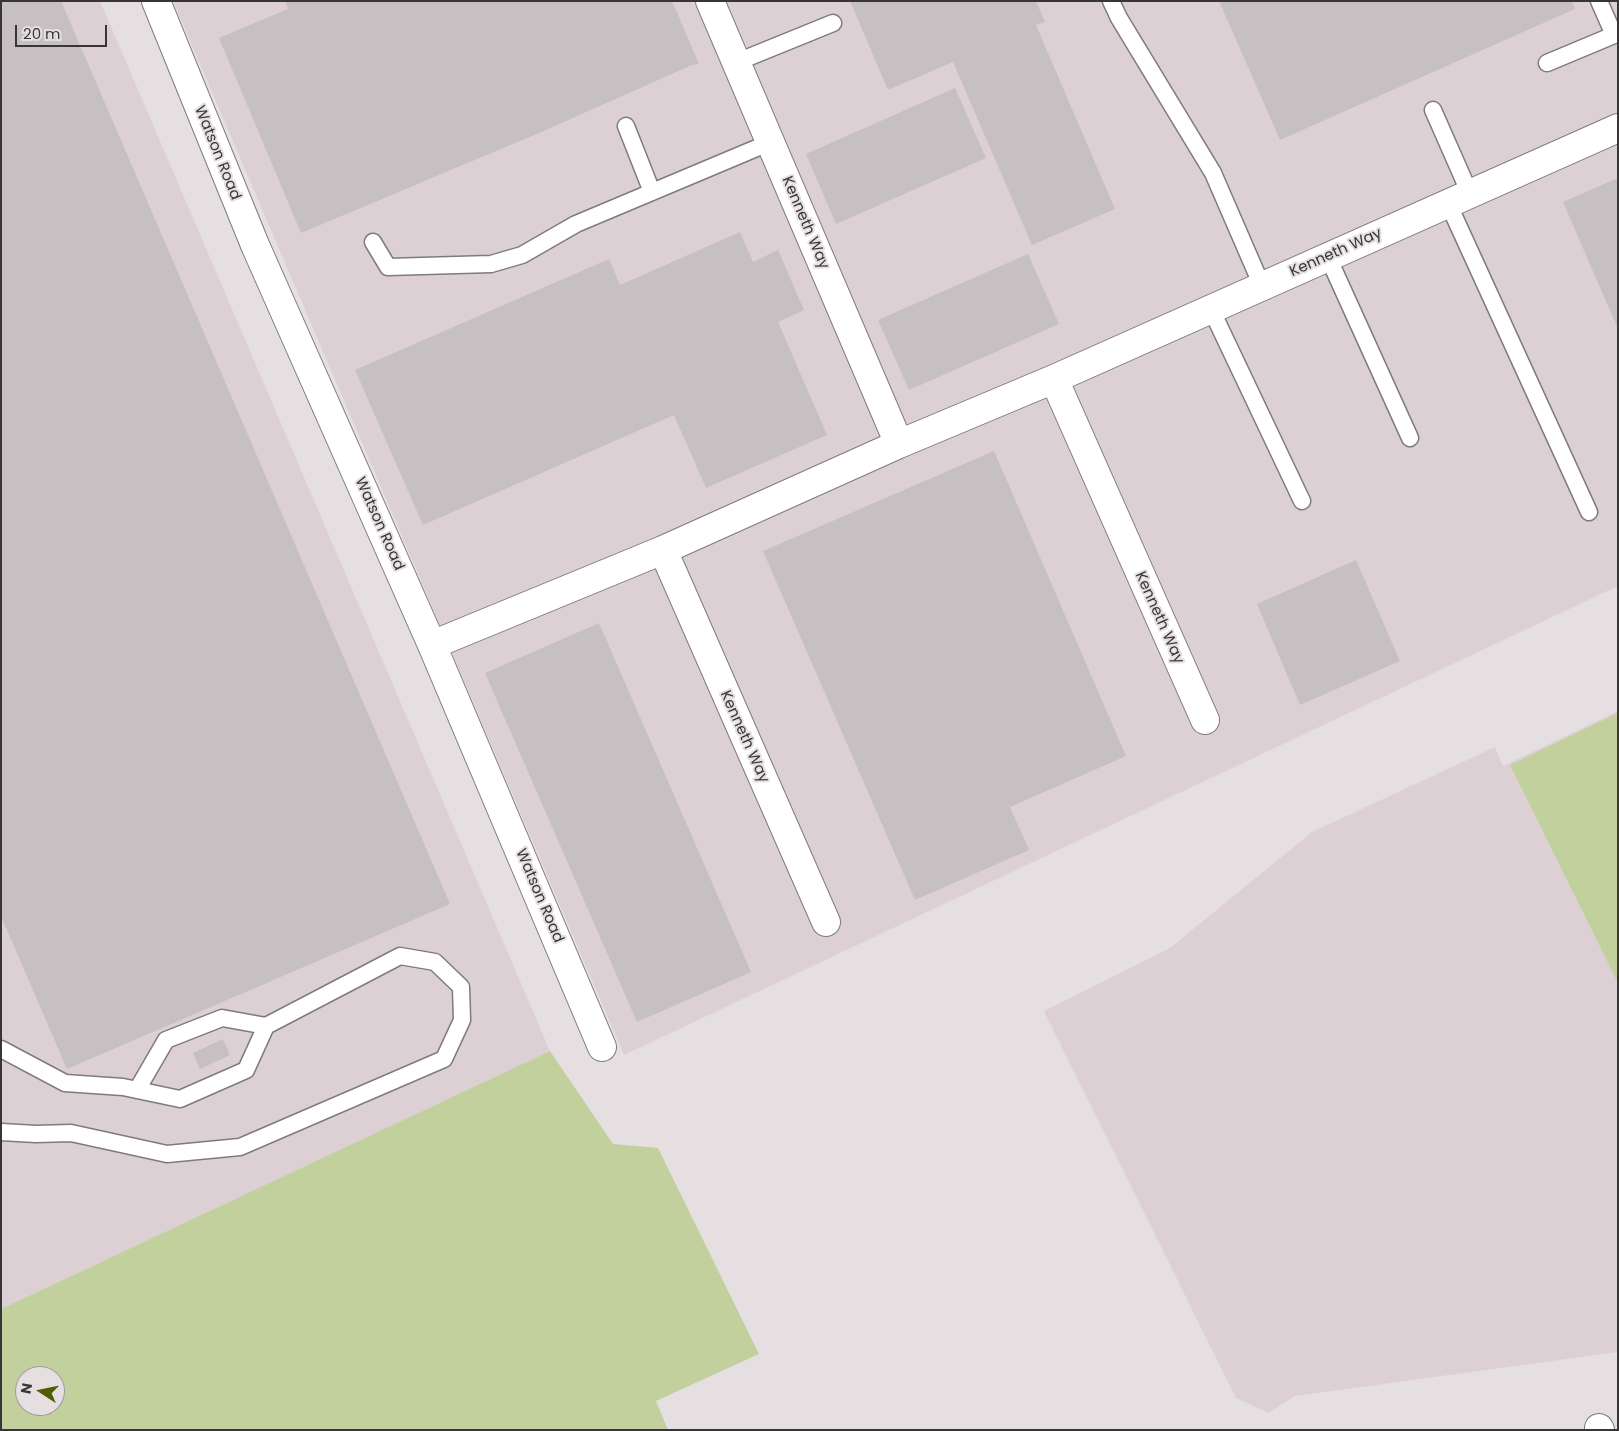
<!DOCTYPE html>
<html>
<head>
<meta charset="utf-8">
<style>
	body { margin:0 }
	#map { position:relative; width:1619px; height:1431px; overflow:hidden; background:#e5dfe2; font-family:Poppins,sans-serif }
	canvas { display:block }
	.frame { position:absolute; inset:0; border:2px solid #373536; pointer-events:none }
	.north { position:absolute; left:15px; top:1366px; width:50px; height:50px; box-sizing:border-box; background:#e5dfe2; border:1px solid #9f9b9d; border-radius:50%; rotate:281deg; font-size:14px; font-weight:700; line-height:20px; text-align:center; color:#373536 }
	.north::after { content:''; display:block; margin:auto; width:18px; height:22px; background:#4e5e00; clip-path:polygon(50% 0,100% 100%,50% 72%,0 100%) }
	.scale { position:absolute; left:15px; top:25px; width:92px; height:22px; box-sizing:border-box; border:2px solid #373536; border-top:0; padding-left:6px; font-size:15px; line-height:18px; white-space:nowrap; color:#373536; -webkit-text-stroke:4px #e5dfe2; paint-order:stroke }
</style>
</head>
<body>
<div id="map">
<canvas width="1619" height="1431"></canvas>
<div class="frame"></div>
<div class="north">N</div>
<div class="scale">20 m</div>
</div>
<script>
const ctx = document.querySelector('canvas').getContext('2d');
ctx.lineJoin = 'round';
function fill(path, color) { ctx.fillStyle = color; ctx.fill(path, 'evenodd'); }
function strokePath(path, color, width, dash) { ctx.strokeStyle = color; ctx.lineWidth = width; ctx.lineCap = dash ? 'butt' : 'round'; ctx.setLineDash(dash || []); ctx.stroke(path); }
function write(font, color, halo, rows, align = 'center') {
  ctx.font = font + ' Poppins,sans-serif'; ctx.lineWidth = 4; ctx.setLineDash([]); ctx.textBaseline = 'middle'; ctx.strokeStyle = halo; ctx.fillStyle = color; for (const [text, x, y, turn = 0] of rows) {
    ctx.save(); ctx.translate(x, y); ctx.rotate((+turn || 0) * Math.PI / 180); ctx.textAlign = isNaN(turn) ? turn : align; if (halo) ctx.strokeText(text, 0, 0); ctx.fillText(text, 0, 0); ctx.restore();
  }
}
const built = new Path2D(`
	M1 1H100L550 1051 1 1309Z
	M173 1H1618V586L624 1055Z
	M1618 711V1352L1295 1396 1269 1413 1236 1398 1044 1011 1170 948 1312 832 1495 747 1503 766Z`);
const green = new Path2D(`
	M1618 713V983L1510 765Z
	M550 1051 613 1144 658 1148 759 1354 656 1401 668 1430H1V1309ZM25 1376H55V1406H25Z`);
const building = new Path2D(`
	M1 1H61L450 904 67 1069 1 916Z
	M285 1H672L699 64 692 65 539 133 301 233 219 38 288 9Z
	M850 1H1036L1045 22 1036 25 1115 209 1032 245 953 62 888 90Z
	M1219 1H1572L1575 9 1280 140Z
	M955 88 986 158 836 224 806 154Z
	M1618 178V329L1563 202Z
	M740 232 753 262 778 250 804 310 778 322 827 435 706 488 674 415 423 525 355 370 609 259 620 285Z
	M1028 254 1059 324 909 390 878 320Z
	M994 451 1126 756 1010 807 1029 850 915 900 763 551Z
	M1356 560 1400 661 1300 705 1257 604Z
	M599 623 751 972 637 1022 485 673Z
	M223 1039 230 1055 200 1069 193 1053Z`);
const service = new Path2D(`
	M1111 1 1119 18 1213 173 1262 286
	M737 62 833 23
	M1547 63 1614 35 1599 1
	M1433 110 1470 194
	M626 126 652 192
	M1448 203 1589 512
	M373 242 388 267 491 264 522 255 576 224 771 142
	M1328 257 1410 438
	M1211 309 1302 501
	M1 1049 65 1083 123 1087 180 1099 246 1070 266 1026
	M1 1132 36 1134 71 1133 167 1154 240 1147 444 1059 462 1020 461 987 435 962 400 956 266 1026 222 1018 166 1040 137 1090`);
const minor = new Path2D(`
	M156 1 255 245 432 645 602 1047
	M710 1 899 444
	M1054 379 1205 720
	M663 550 826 922
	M432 645 663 550 899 444 1054 379 1618 128
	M1599 1428 1600 1430`);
const streetNames = [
	["Watson Road",217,153,68],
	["Kenneth Way",805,223,67],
	["Kenneth Way",1336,253,-24],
	["Watson Road",379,524,66],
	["Kenneth Way",1159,618,66],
	["Kenneth Way",744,737,66],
	["Watson Road",539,896,67]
];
fill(built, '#ddd0d5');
fill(green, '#c2d09e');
fill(building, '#c6c0c3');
strokePath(service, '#7f7a7c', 19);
strokePath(minor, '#7f7a7c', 30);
strokePath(service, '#fff', 16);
strokePath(minor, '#fff', 28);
write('15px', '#373536', '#e5dfe2', streetNames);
</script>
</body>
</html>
